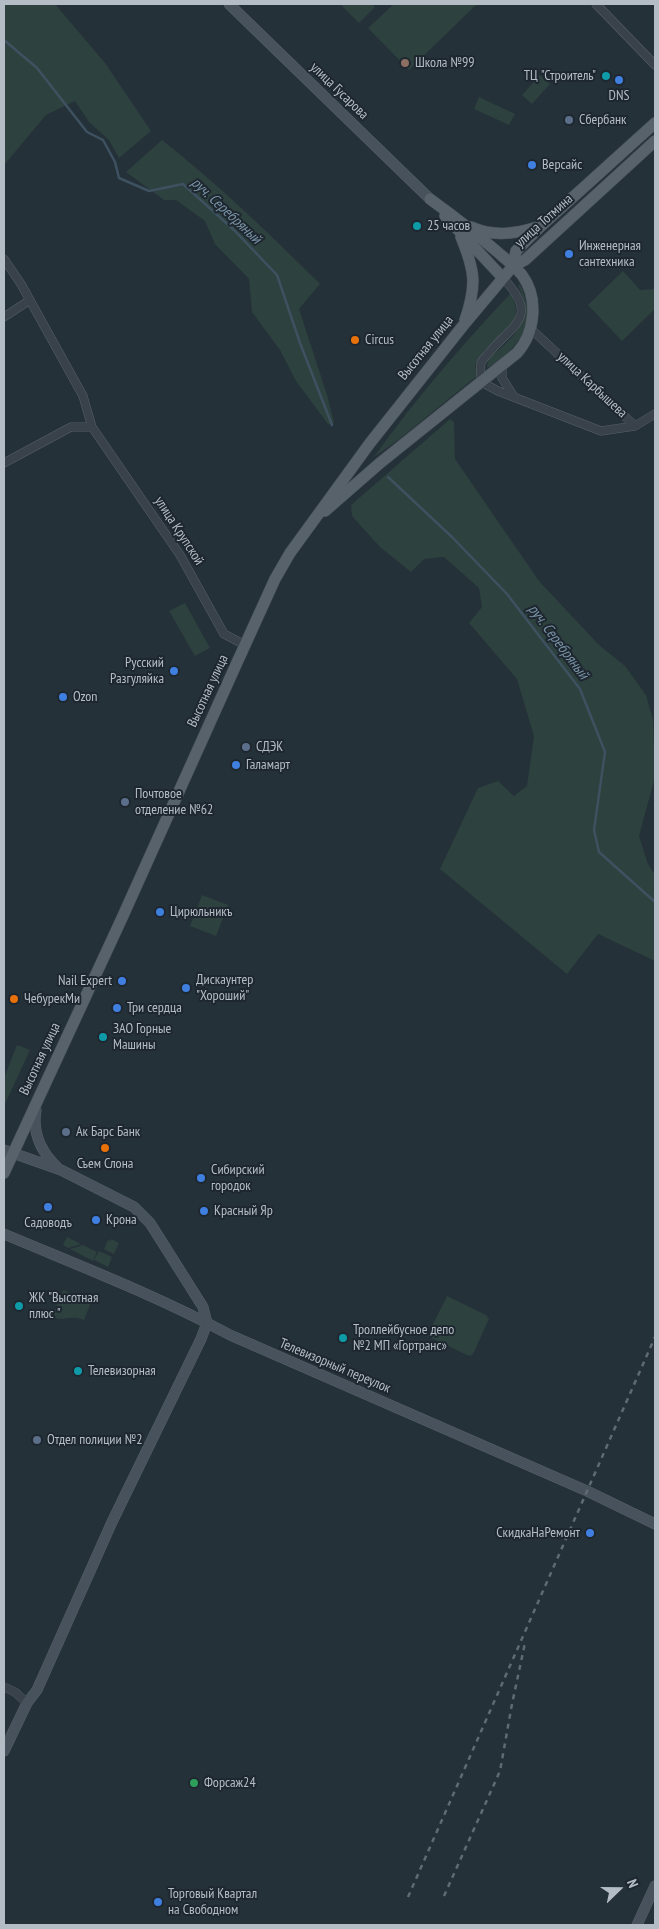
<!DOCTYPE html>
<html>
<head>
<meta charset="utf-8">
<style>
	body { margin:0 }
	#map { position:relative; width:659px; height:1929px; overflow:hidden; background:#253139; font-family:"PT Sans Narrow",sans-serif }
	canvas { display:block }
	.frame { position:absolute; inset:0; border:5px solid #b4bdc5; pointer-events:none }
	.north { position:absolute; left:594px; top:1864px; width:50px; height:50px; -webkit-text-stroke:4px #1e272f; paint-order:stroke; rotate:68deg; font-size:14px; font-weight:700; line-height:20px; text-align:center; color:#b4bdc5 }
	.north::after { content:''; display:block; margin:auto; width:18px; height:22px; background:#b4bdc5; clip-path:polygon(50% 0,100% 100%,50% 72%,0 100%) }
</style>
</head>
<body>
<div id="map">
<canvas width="659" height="1929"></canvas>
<div class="frame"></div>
<div class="north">N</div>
</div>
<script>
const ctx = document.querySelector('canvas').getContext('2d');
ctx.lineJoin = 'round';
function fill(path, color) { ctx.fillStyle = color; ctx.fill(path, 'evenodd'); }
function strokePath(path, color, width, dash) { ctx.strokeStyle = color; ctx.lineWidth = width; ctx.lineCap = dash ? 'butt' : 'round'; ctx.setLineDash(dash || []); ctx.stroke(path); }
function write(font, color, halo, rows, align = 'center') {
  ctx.font = font + ' "PT Sans Narrow",sans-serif'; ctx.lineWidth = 4; ctx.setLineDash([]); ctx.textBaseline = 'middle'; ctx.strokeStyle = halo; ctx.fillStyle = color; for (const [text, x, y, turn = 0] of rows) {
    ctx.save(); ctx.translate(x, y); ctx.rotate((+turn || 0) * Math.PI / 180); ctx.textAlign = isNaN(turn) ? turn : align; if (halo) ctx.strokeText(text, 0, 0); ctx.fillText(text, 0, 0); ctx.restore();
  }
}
const green = new Path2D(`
	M4 4H55L105 63 151 131 119 158 109 140 89 122 75 101 46 115 4 165Z
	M340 4H372L375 7 359 23Z
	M394 4H477L409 70 368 28Z
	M540 75 550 84 532 104 522 95Z
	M479 97 515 114 509 125 474 109Z
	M162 140C218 184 269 233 320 284L299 309 327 395 334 422 332 425 328 424 296 381 280 350 252 312 249 279 215 244 205 221 176 200H164L126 172Z
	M623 271 640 290 655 289V309L622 341 588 305Z
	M520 284C534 313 528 337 503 357 498 361 493 366 487 368 487 358 492 356 499 350 520 331 533 314 518 286Z
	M511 293 516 308 515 322 483 352 475 365 477 376 398 440 374 457C416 398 462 345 511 293Z
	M450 419 454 422 455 459 539 581 599 645 625 666 646 695 653 720 655 777 639 836 648 864 655 875V961L598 934 567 974 440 869 478 788 498 781 514 796 527 786 534 736 517 679 469 623 482 607 479 588 444 557 424 559 411 572 380 547 352 516 351 505Z
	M185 603 210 648 195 656 169 611Z
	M202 895 228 905 216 936 190 926Z
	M17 1045 30 1050 4 1106V1078Z
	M67 1237 81 1244 68 1248 63 1245Z
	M111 1239 119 1243 114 1254 104 1249 108 1240 110 1241Z
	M83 1245 97 1252 93 1261 70 1249Z
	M99 1251 112 1257 108 1267 94 1260Z
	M63 1290 91 1302 84 1320C71 1314 63 1322 52 1317Z
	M447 1296 486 1315 489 1319 474 1352 471 1356 467 1355 427 1336Z`);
const stream = new Path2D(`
	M4 40 37 68 87 132 103 140 115 162 119 178 149 191 183 184 234 230 277 275 300 343 332 425
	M388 477 452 537 507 594 580 689 605 752 594 830 599 852 655 902`);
const street = new Path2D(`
	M596 4 655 65
	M4 259 21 284 83 396 92 427
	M503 278C541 318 512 324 488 354 486 356 482 360 481 363 480 368 481 377 481 382L498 391 601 431 635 426 655 414
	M4 317 30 300
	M531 329 635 426
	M502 366V378L514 397
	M4 463 71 427H92L180 555 224 634 245 645
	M4 1687 15 1692 27 1703`);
const secondary = new Path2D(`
	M229 4 430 199
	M36 1110C32 1133 41 1152 58 1168
	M4 1150 61 1170 134 1207 150 1223 203 1307 207 1323 201 1339 112 1522 37 1690 27 1703 4 1751
	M4 1234C80 1266 158 1296 230 1335L587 1491 655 1524
	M637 1925 655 1886`);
const primary = new Path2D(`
	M445 216 503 278
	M471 227C494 237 514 234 538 227
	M461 237C475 271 477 285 465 320
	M513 266 525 260 655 141
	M325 511 380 463 517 353C535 333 539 298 522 275 514 265 503 257 494 249 473 231 452 215 430 199
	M4 1173 122 918 235 667 275 579 290 553 370 443 462 327 503 278 513 266 516 251 540 227 655 123`);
const rail = new Path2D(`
	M444 1896 500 1771 512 1704 525 1643
	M408 1897 655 1337`);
const markers = [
	[405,63,5,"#8d6e63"],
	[606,76,5,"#0f9aa8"],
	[619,80,5,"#3f7fe0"],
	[569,120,5,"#5c6f8a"],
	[532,165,5,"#3f7fe0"],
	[417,226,5,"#0f9aa8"],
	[569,254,5,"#3f7fe0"],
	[355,340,5,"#e8710a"],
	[174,671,5,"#3f7fe0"],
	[63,697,5,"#3f7fe0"],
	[246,747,5,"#5c6f8a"],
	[236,765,5,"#3f7fe0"],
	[125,802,5,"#5c6f8a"],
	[160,912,5,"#3f7fe0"],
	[122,981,5,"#3f7fe0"],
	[186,988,5,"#3f7fe0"],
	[14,999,5,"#e8710a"],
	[117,1008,5,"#3f7fe0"],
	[103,1037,5,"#0f9aa8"],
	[66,1132,5,"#5c6f8a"],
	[105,1148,5,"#e8710a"],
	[201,1178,5,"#3f7fe0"],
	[48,1207,5,"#3f7fe0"],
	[204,1211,5,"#3f7fe0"],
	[96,1220,5,"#3f7fe0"],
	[19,1306,5,"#0f9aa8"],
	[343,1338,5,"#0f9aa8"],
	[78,1371,5,"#0f9aa8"],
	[37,1440,5,"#5c6f8a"],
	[590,1533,5,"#3f7fe0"],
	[194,1783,5,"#2e9e5b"],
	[158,1902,5,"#3f7fe0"]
];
const poiNames = [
	["Школа №99",415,63],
	["ТЦ \"Строитель\"",596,76,"right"],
	["DNS",619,96,"center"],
	["Сбербанк",579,120],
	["Версайс",542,165],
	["25 часов",427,226],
	["Инженерная",579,246],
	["сантехника",579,262],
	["Circus",365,340],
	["Русский",164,663,"right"],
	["Разгуляйка",164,679,"right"],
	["Ozon",73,697],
	["СДЭК",256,747],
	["Галамарт",246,765],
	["Почтовое",135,794],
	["отделение №62",135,810],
	["Цирюльникъ",170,912],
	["Дискаунтер",196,980],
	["\"Хороший\"",196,996],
	["Nail Expert",112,981,"right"],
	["ЧебурекМи",24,999],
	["Три сердца",127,1008],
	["ЗАО Горные",113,1029],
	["Машины",113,1045],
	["Ак Барс Банк",76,1132],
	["Съем Слона",105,1164,"center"],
	["Сибирский",211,1170],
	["городок",211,1186],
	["Красный Яр",214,1211],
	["Крона",106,1220],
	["Садоводъ",48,1223,"center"],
	["ЖК \"Высотная",29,1298],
	["плюс \"",29,1314],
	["Троллейбусное депо",353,1330],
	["№2 МП «Гортранс»",353,1346],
	["Телевизорная",88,1371],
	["Отдел полиции №2",47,1440],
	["СкидкаНаРемонт",580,1533,"right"],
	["Форсаж24",204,1783],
	["Торговый Квартал",168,1894],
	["на Свободном",168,1910]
];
const streetNames = [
	["улица Гусарова",339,91,44],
	["улица Тотмина",544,221,-42],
	["Высотная улица",426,348,-51],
	["улица Карбышева",592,385,43],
	["улица Крупской",179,531,57],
	["Высотная улица",208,691,-65],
	["Высотная улица",40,1059,-65],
	["Телевизорный переулок",335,1366,23]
];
const waterNames = [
	["руч. Серебряный",226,211,43],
	["руч. Серебряный",558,642,53]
];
fill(green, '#2d413e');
strokePath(stream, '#3d5160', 2.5);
strokePath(street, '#576068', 9);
strokePath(secondary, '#576068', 11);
strokePath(primary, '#454e56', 12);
strokePath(street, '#39424a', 8);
strokePath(secondary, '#47525c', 10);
strokePath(primary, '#57626a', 11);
strokePath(rail, '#5f6a73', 2.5, [5, 5]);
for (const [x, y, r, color] of markers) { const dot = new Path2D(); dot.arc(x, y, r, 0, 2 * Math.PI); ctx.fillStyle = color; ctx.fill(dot); strokePath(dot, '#1e272f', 2); }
write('14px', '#b4bdc5', '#1e272f', poiNames, 'left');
write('14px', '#b4bdc5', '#1e272f', streetNames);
write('italic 15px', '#7892a5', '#1e272f', waterNames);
</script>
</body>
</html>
